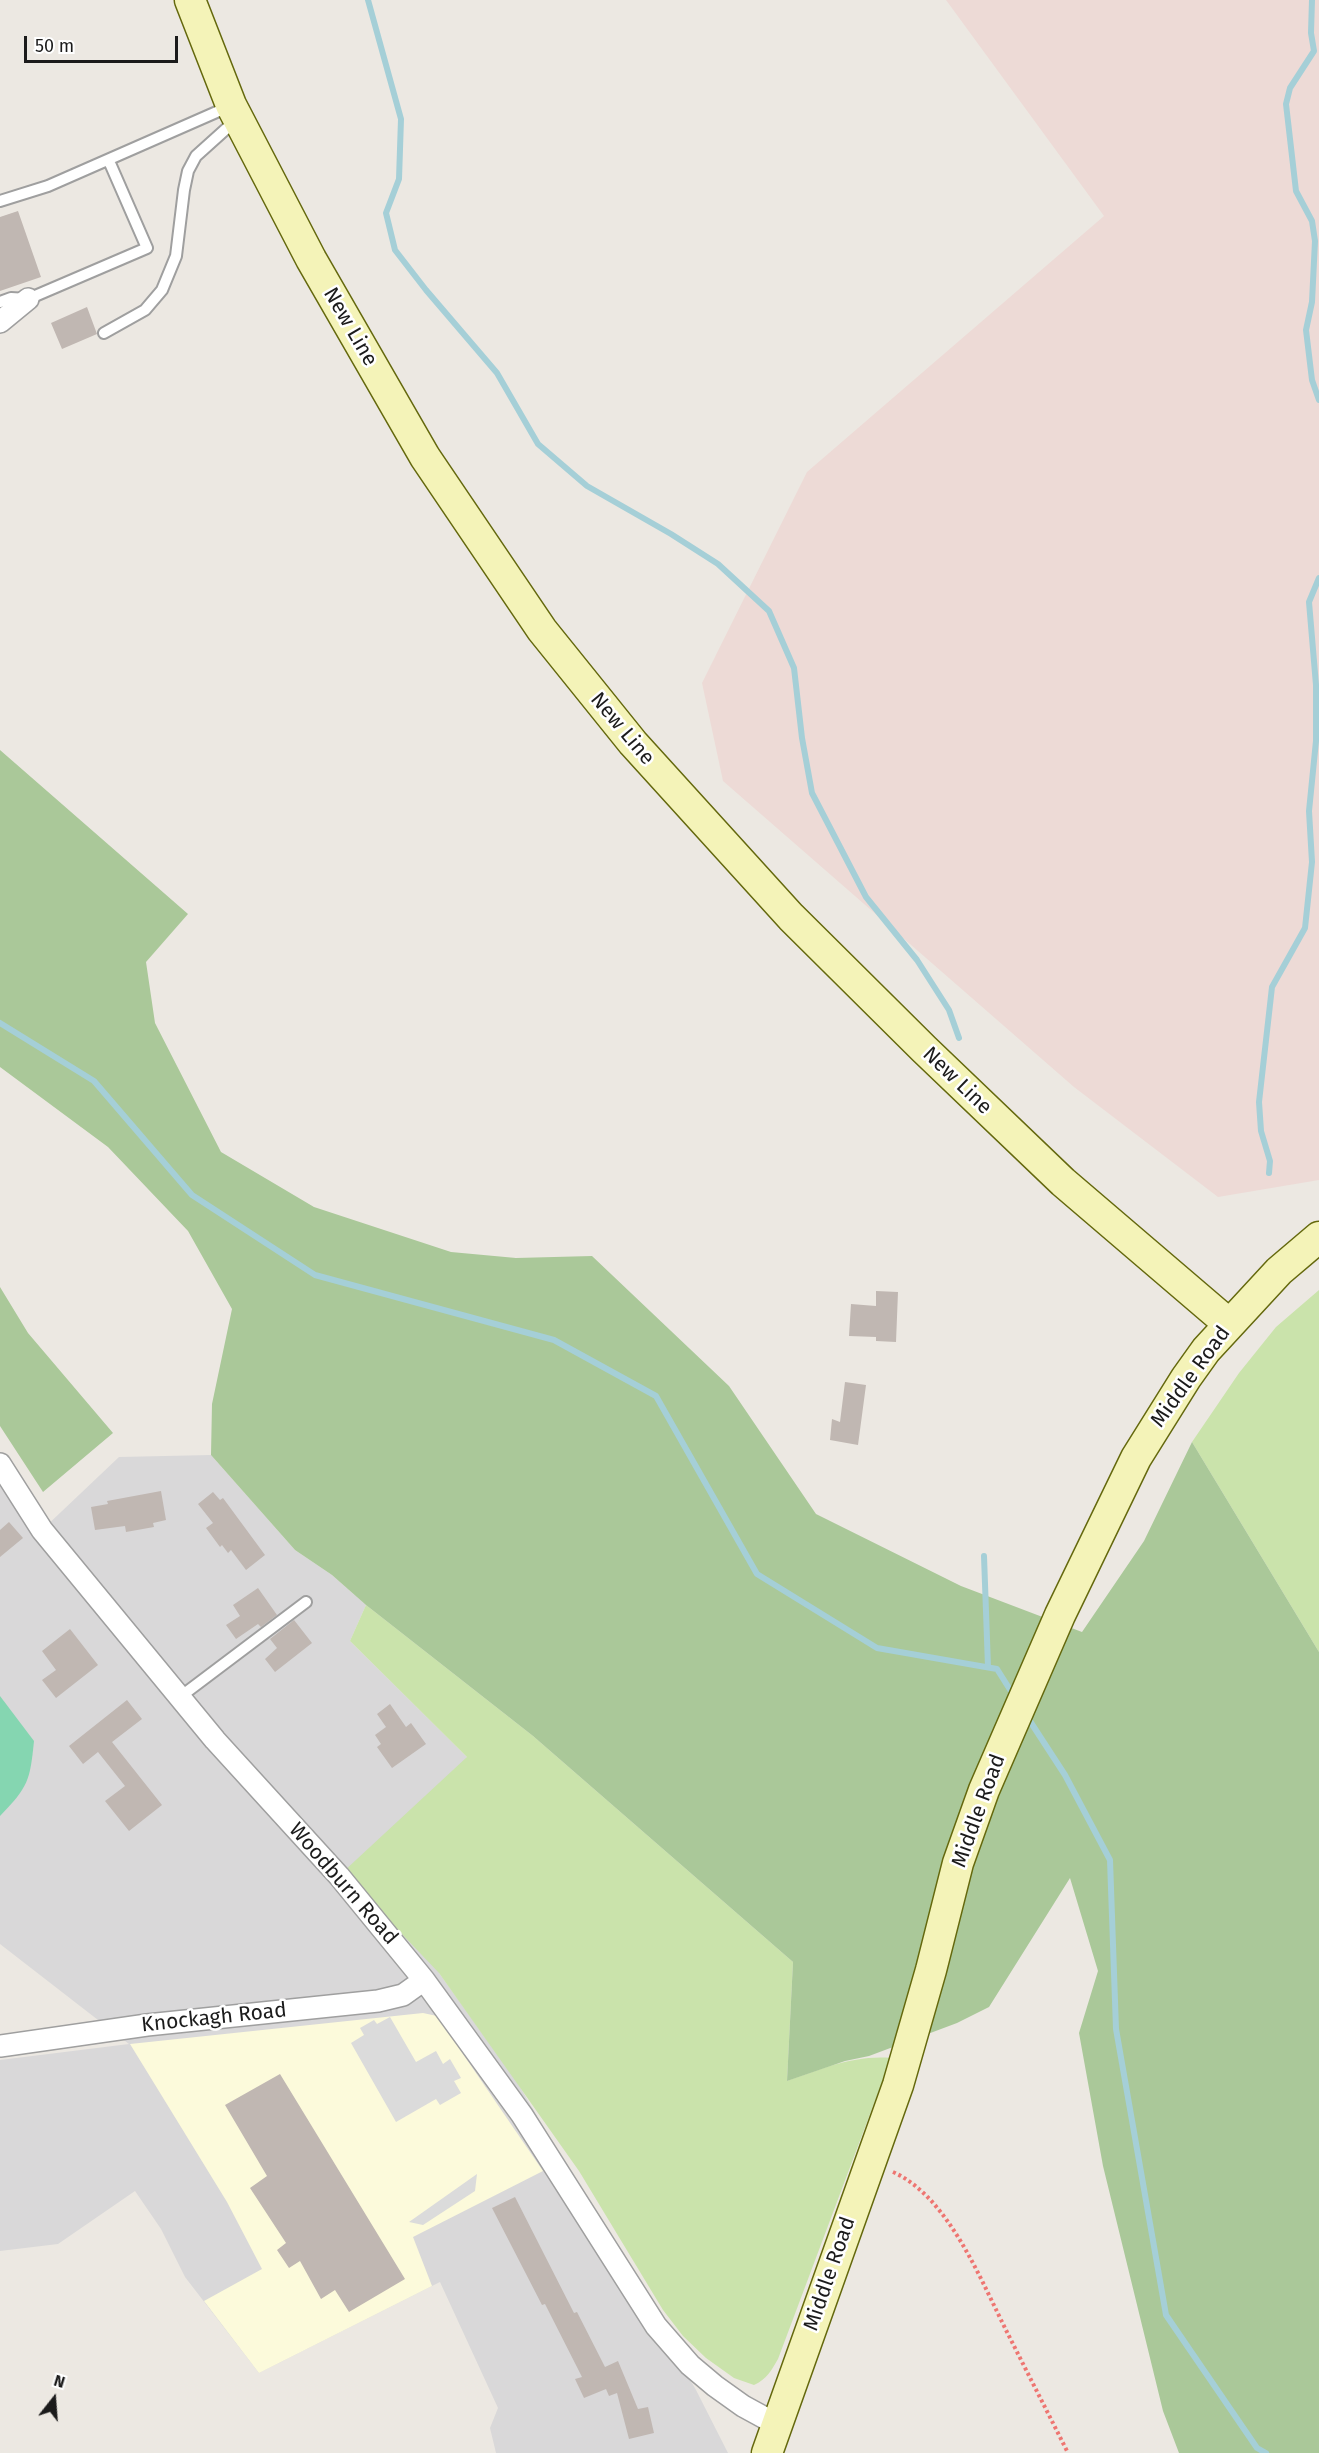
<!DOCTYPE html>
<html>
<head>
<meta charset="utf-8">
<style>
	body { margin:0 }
	#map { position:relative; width:1319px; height:2453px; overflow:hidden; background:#ece8e2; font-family:"Fira Sans",sans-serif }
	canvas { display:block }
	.north { position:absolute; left:24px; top:2369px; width:60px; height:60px; -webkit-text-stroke:4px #fff; paint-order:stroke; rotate:17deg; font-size:16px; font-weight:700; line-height:24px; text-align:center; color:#1b1b1b }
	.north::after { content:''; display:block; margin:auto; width:21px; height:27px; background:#1b1b1b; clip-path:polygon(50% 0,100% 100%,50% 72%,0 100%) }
	.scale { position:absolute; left:24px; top:36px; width:154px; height:27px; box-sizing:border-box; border:3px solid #1b1b1b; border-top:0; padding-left:8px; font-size:18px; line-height:21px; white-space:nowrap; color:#1b1b1b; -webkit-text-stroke:4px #fff; paint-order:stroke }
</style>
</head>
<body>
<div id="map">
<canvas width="1319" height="2453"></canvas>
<div class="north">N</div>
<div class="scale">50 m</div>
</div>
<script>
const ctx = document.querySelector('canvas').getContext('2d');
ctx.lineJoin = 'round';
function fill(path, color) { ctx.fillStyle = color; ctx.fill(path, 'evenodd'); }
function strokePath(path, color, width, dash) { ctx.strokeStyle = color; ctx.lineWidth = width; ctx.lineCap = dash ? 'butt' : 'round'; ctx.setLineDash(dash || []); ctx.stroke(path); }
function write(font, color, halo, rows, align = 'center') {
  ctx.font = font + ' "Fira Sans",sans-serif'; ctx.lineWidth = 5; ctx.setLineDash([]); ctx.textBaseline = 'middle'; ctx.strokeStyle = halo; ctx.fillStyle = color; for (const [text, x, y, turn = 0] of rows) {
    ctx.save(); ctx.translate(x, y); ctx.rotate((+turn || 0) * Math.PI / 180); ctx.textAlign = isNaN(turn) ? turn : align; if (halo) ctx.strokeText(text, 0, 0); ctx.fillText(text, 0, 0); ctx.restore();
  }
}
const residential = new Path2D(`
	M211 1455 295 1550 332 1575 366 1605 350 1641 467 1757 439 1973 516 2080 696 2390 728 2453H496L490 2428 498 2408 440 2282 259 2373 185 2277 161 2229 135 2191 58 2244 0 2251V2060L129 2044 0 1944V1464L42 1530 119 1457Z`);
const education = new Path2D(`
	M423 2013 437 2016 543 2171 413 2237 432 2286 259 2373 204 2301 262 2269 227 2202 130 2044Z`);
const military = new Path2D(`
	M946 0H1319V1180L1218 1197 1074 1087 723 781 702 683 807 472 1104 216Z`);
const grass = new Path2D(`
	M1319 1290V1652L1192 1442 1239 1373 1276 1327Z
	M366 1605 533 1736 793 1962 787 2081C822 2069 853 2055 891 2058L778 2359C771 2371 767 2379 754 2385L734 2378 706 2358 683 2336 663 2310 579 2171 439 1973 343 1872 467 1757 350 1641Z`);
const forest = new Path2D(`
	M0 750 188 914 146 962 155 1023 221 1152 314 1207 451 1252 516 1258 592 1256 729 1386 816 1514 961 1586 1082 1632 1144 1541 1192 1442 1319 1652V2453H1179L1163 2411 1103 2166 1079 2033 1098 1971 1070 1878 989 2007 957 2023 869 2056 845 2061 787 2081 793 1962 533 1736 366 1605 332 1575 295 1550 211 1455 212 1404 232 1309 188 1231 108 1147 0 1067Z
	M0 1287 28 1333 113 1433 43 1492 0 1426Z`);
const pitch = new Path2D(`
	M0 1696 34 1741C30 1781 28 1787 0 1816Z`);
const parking = new Path2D(`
	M390 2017 416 2062 436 2051 443 2064 450 2059 461 2078 454 2081 461 2093 440 2105 436 2099 396 2122 351 2043 364 2035 360 2028 374 2020 377 2024Z
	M477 2174 475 2191 423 2225 409 2222Z`);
const stream = new Path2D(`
	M368 0 401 119 399 179 386 213 395 250 426 290 497 373 538 444 587 486 671 534 718 564 769 611 794 668 802 738 812 793 866 897 917 960 949 1010 959 1038
	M1312 0 1311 33 1314 51 1290 88 1286 104 1296 191 1312 221 1315 241 1312 302 1306 330 1312 380 1319 400
	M0 1023 94 1081 192 1195 315 1275 554 1340 656 1396 757 1574 877 1648 997 1669 1014 1696
	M1269 1173 1270 1161 1261 1131 1259 1102 1272 987 1305 928 1312 862 1309 811 1316 741V685L1309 602 1319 578
	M984 1556 988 1667
	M1026 1715 1065 1775 1110 1860 1116 2029 1166 2315 1257 2448 1266 2453`);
const building = new Path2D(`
	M18 211 41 277 0 291V217Z
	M87 307 97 334 62 349 51 323Z
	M876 1291 898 1292 896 1342 876 1341V1337L849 1336 851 1304 876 1306Z
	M845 1382 866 1385 858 1445 830 1440 832 1419 840 1422Z
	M161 1491 166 1520 153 1523 154 1527 126 1532 125 1526 95 1530 91 1507 108 1504 107 1501Z
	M213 1492 220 1500 223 1498 265 1555 246 1570 231 1550 228 1553 222 1545 220 1547 206 1528 213 1523 198 1504Z
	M9 1522 23 1538 0 1557V1530Z
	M258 1588 277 1615 261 1627 258 1624 236 1639 226 1625 240 1616 233 1605Z
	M294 1620 312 1643 275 1672 265 1659 277 1648 270 1639Z
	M70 1629 98 1665 56 1698 42 1680 56 1670 42 1651Z
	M127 1700 142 1719 112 1742 162 1805 129 1831 105 1801 125 1786 98 1752 83 1764 69 1746Z
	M390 1704 406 1727 411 1723 426 1744 392 1768 377 1747 381 1744 375 1735 386 1727 377 1714Z
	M280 2074 405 2279 349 2312 335 2290 321 2299 300 2261 289 2268 277 2250 286 2243 250 2188 267 2176 225 2105Z
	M515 2197 574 2313 577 2312 605 2367 618 2361 638 2409 648 2407 654 2433 629 2439 617 2393 609 2396 606 2389 584 2398 575 2379 582 2377 545 2304 542 2305 492 2208Z`);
const path = new Path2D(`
	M893 2172C949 2197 981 2281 1008 2334 1028 2374 1048 2413 1068 2453`);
const lane = new Path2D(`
	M0 201 48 186 228 107
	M0 302 11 298 28 299 147 248 109 161
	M104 333 145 310 162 290 176 256 184 190 188 171 196 156 236 120
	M180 1697 306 1602`);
const street = new Path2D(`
	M0 322 28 299
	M0 1464 42 1530 215 1740 339 1876 424 1980 522 2115 656 2326 690 2365 715 2386 743 2406 765 2418 779 2422
	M0 2046 147 2025 378 2001 403 1995 424 1980`);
const secondary = new Path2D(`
	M190 0 231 105 311 259 425 457 542 630 633 743 791 917 924 1049 1063 1182 1229 1324
	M767 2453 898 2085 931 1970 958 1863 984 1790 1060 1615 1136 1458 1186 1378 1206 1350 1279 1271 1319 1237`);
const streetNames = [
	["New Line",350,327,60],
	["New Line",622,729,50],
	["New Line",957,1081,44],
	["Middle Road",1191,1377,-54],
	["Middle Road",979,1811,-70],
	["Woodburn Road",343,1884,49],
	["Knockagh Road",214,2018,-6],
	["Middle Road",830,2274,-71]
];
fill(residential, '#d9d8d9');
fill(education, '#fcfadb');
fill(military, '#eddad6');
fill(grass, '#cae3ab');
fill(forest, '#aac899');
fill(pitch, '#85d6b1');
fill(parking, '#dbdbdb');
strokePath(stream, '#a5cfd7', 6);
fill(building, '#c0b7b2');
strokePath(lane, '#9f9f9f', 14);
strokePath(street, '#9f9f9f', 24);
strokePath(secondary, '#64680d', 33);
strokePath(path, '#ee7571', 4, [3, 3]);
strokePath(lane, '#fff', 10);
strokePath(street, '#fff', 21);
strokePath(secondary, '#f4f3b8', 30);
write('21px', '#1b1b1b', '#fff', streetNames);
</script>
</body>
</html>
